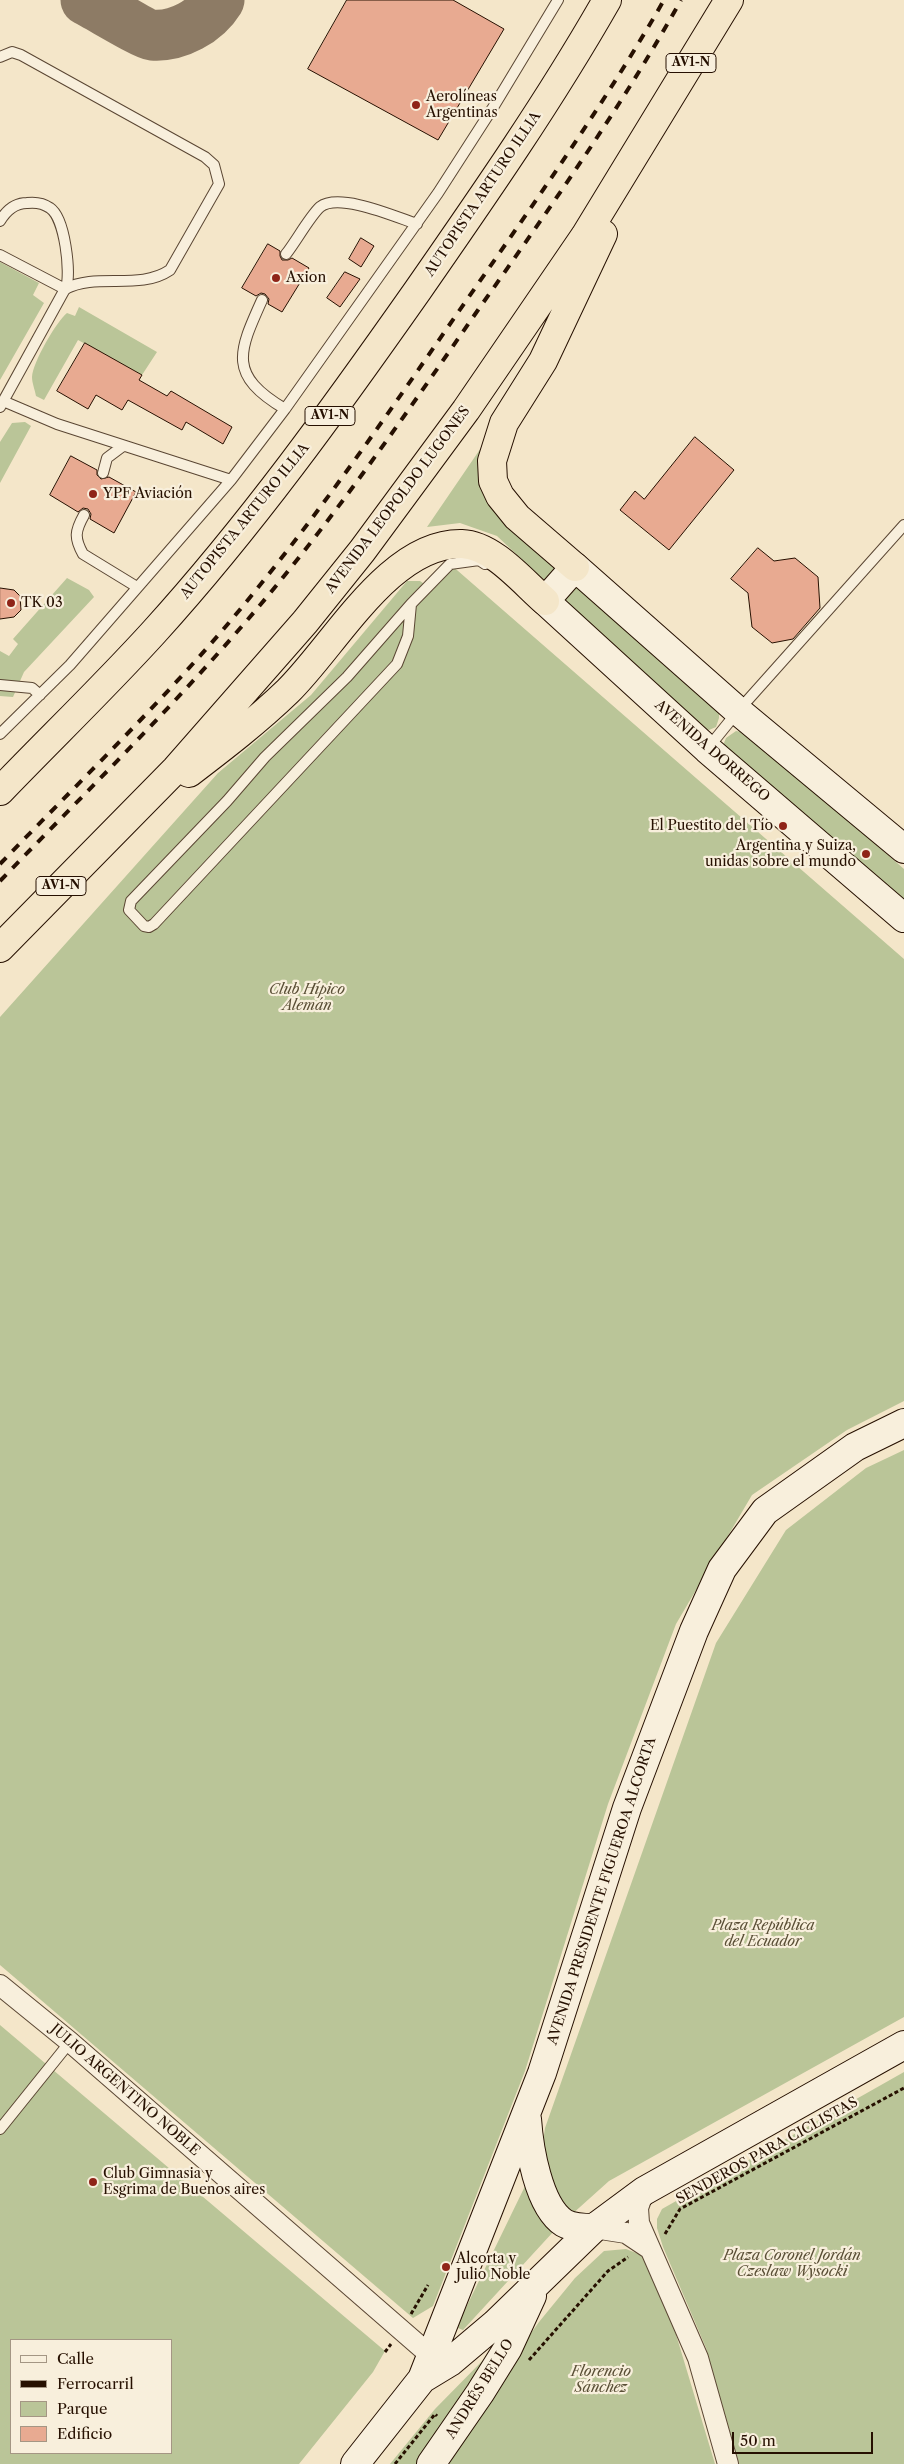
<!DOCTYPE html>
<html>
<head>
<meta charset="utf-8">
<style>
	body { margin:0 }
	#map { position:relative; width:904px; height:2464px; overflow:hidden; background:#f4e6c9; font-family:"Libre Caslon Text",serif }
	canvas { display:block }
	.legend { position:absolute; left:10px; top:2339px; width:162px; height:115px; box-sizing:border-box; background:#f8efdc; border:1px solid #a49684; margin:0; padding:6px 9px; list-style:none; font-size:15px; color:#261001 }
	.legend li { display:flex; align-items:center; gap:10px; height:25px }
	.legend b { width:25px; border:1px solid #a49684 }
	.scale { position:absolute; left:732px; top:2432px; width:141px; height:22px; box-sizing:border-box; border:2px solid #261001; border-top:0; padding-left:6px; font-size:15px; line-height:18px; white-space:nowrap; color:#261001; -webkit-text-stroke:4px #f8efdc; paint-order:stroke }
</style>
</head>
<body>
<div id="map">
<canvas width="904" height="2464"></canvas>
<ul class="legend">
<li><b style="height:6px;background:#f8efdc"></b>Calle</li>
<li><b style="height:6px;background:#261001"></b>Ferrocarril</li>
<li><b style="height:14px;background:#bac598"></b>Parque</li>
<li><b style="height:14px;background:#e8aa91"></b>Edificio</li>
</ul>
<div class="scale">50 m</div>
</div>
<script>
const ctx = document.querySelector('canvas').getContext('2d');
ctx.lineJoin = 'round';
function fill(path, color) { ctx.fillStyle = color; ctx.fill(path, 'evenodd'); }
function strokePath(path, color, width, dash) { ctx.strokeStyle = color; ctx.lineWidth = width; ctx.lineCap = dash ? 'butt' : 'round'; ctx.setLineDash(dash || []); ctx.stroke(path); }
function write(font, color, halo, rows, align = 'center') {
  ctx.font = font + ' "Libre Caslon Text",serif'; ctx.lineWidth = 4.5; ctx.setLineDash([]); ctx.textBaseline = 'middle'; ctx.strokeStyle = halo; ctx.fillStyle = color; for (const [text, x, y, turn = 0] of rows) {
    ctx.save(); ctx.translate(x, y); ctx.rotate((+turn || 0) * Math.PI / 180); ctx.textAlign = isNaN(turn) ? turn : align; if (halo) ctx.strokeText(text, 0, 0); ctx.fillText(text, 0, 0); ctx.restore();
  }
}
const green = new Path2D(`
	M0 262 39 283 33 295 44 303 0 380Z
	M79 307 157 352 142 375 78 340 44 400 36 396C35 390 32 383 32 377 33 362 56 322 67 313L75 316Z
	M25 422 31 426 0 483V442L12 423Z
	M485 442 481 478 719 711V718L716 727 709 730 700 728 497 536 460 523 427 527Z
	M450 564 904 959V1401L847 1430 752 1495 676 1624 608 1804 525 2071 433 2306 413 2318 0 1965V1017L218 773 311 695 407 581H420L433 590Z
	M67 578 89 590 94 597 24 672 13 697 0 696V651L9 656 18 644 13 639Z
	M736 731 748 733 904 869V907L722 748 726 738Z
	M904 1450V2017L609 2181 570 2216 547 2183 543 2142 545 2128 716 1643 786 1530 866 1468Z
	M0 2025 385 2351 373 2372 299 2464H0ZM11 2340H171V2453H11Z
	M904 2072V2464H739L706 2348 663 2247 657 2228V2219L662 2209Z
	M527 2182 554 2231 463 2330 458 2328 459 2322Z
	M626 2249 644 2256 656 2268 715 2464H449L516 2354 539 2322 575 2278 604 2251Z
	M490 2353 421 2464H390L435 2409Z`);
const taxiway = new Path2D(`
	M86 0C98 6 144 34 152 35 178 37 206 21 219 0`);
const building = new Path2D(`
	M347 0H453L504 29 438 140 308 69Z
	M361 238 374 246 361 267 349 259Z
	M268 244 280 251V256L282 260H288L292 258 309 268 282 312 268 304 269 299 265 294 261 293 256 296 242 288Z
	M345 272 360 279 340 307 327 298Z
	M85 343 142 375 139 380 167 396 171 391 232 427 223 444 186 422 182 430 128 400 122 410 96 395 88 409 57 391Z
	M695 437 734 470 669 550 620 510 635 491 644 499Z
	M71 456 97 470V475L101 479 109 477 136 492 114 533 90 519 91 514 88 509 83 508 78 512 50 495Z
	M758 548 774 561 795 558 818 577 820 608 793 639 772 643 752 627 748 593 731 579Z
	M0 588 14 590 20 596 21 610 14 617 0 619Z`);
const path = new Path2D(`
	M665 2234 680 2209 904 2088
	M411 2314 428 2285
	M385 2352 391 2344
	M529 2360 608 2271 628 2257
	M395 2464 435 2414 437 2416`);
const lane = new Path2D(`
	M0 57 12 52 21 55 205 157 214 165 219 184 170 270C139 291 97 272 65 289L0 407
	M0 221C6 211 15 203 27 203 35 202 43 203 50 208 65 218 71 272 66 289
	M286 254C295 243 310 216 320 207 339 192 396 217 417 224
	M0 255 65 289
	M262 300C238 353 228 375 285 409
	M3 401 57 424 231 480
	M103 473 107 458 123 446
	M84 515C75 531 74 538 83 554L137 587
	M411 604 408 636 397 664 154 924 149 927 144 926 129 910 131 901 227 801 265 757 347 677 411 604 450 564 479 560 485 564
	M0 685 32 688 40 695
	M0 734 70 665 231 480 285 409 438 193 494 106 558 0
	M708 748 738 711 904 525
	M0 2129 70 2042`);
const street = new Path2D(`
	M0 1985 70 2042 430 2355
	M644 2191 638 2208 639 2223 698 2358 728 2464
	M594 2228 626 2233 650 2249`);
const secondary = new Path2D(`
	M904 849 738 711 575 567 545 601 707 749 904 918
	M527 2119C529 2147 538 2206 564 2223 573 2228 584 2228 594 2228
	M422 2379 450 2362 495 2324 594 2228 644 2191 904 2045
	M355 2464 422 2379 542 2073 627 1808 694 1631 722 1569 765 1511 855 1447 904 1423
	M431 2464 480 2393 508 2348 532 2296`);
const highway = new Path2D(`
	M575 567 517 517 500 496 493 481 492 461 504 423 543 361 603 234
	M189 773C223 747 257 721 288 691 335 645 390 542 462 544 493 545 523 582 545 601
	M0 791C51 738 104 687 154 632 251 525 335 408 418 290 484 195 550 100 607 0
	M0 948 176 769 305 622 362 551 466 410 585 236 729 0`);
const rail = new Path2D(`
	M0 864C76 785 156 708 227 625 311 526 385 418 459 311 530 209 602 108 664 0
	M0 881C79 799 161 719 236 633 325 532 401 421 478 310 549 209 621 108 681 0`);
const markers = [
	[416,105,5,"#8f2418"],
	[276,278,5,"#8f2418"],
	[93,494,5,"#8f2418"],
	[11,603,5,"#8f2418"],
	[783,826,5,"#8f2418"],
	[866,854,5,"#8f2418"],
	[93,2182,5,"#8f2418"],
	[446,2267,5,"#8f2418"]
];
const shields = [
	[691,63,50],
	[330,416,50],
	[61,886,50]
];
const shieldNames = [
	["AV1-N",691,63],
	["AV1-N",330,416],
	["AV1-N",61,886]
];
const poiNames = [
	["Aerolíneas",426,97],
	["Argentinas",426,113],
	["Axion",286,278],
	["YPF Aviación",103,494],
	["TK 03",21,603],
	["El Puestito del Tío",773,826,"right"],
	["Argentina y Suiza,",856,846,"right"],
	["unidas sobre el mundo",856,862,"right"],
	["Club Gimnasia y",103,2174],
	["Esgrima de Buenos aires",103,2190],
	["Alcorta y",456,2259],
	["Julio Noble",456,2275]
];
const streetNames = [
	["AUTOPISTA ARTURO ILLIA",483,194,-56],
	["AVENIDA LEOPOLDO LUGONES",398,500,-53],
	["AUTOPISTA ARTURO ILLIA",245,521,-51],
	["AVENIDA DORREGO",712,751,41],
	["AVENIDA PRESIDENTE FIGUEROA ALCORTA",602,1891,-72],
	["JULIO ARGENTINO NOBLE",125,2090,41],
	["SENDEROS PARA CICLISTAS",767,2151,-29],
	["ANDRÉS BELLO",480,2389,-58]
];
const parkNames = [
	["Club Hípico",307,990],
	["Alemán",307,1006],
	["Plaza República",763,1926],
	["del Ecuador",763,1942],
	["Plaza Coronel Jordán",792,2256],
	["Czeslaw Wysocki",792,2272],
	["Florencio",601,2372],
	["Sánchez",601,2388]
];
fill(green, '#bac598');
strokePath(taxiway, '#8d7b65', 51);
fill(building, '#e8aa91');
strokePath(building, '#261001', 1);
strokePath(lane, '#5a4633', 12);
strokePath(street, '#5a4633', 22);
strokePath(secondary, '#261001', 30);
strokePath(highway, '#261001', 30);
strokePath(path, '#261001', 3, [4, 2.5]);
strokePath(lane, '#f8efdc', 10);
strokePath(street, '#f8efdc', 20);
strokePath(secondary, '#f8efdc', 28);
strokePath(highway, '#f4e6c9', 28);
strokePath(rail, '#261001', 4, [9, 9]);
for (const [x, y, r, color] of markers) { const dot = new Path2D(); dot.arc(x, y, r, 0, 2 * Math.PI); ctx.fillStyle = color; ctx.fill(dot); strokePath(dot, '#f8efdc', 2); }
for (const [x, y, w] of shields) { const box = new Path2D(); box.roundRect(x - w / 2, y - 9.5, w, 19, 4); ctx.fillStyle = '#f8efdc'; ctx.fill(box); strokePath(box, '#261001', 1); }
write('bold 12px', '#261001', null, shieldNames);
write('14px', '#261001', '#f8efdc', poiNames, 'left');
write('14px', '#261001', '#f8efdc', streetNames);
write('italic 14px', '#5a4f36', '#f8efdc', parkNames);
</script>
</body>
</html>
